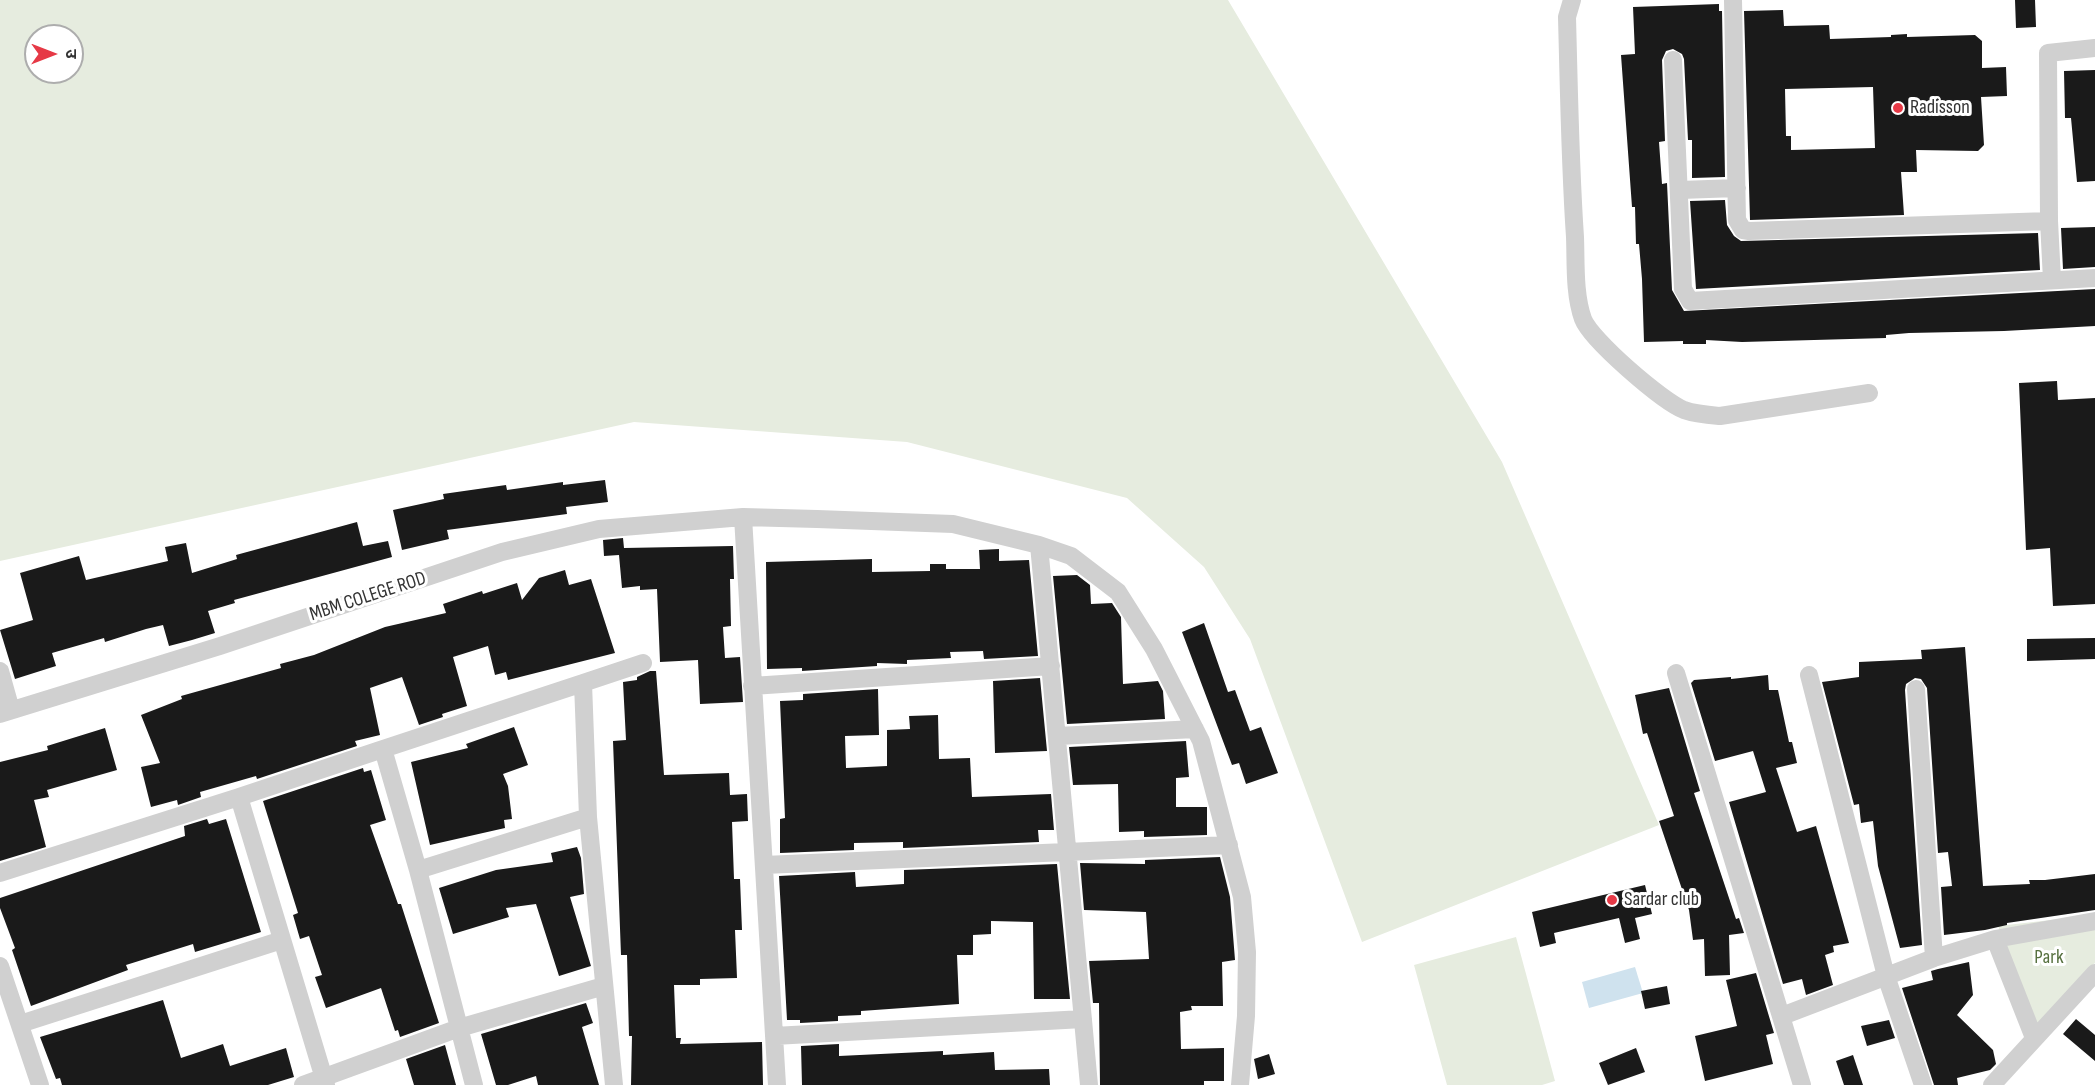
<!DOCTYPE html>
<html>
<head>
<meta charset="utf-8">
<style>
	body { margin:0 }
	#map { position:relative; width:2095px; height:1085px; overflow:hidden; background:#fff; font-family:"Sofia Sans Condensed","Noto Sans Devanagari",sans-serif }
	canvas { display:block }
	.north { position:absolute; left:24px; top:24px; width:60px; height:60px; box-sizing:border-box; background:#fff; border:2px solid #adadad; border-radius:50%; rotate:90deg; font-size:16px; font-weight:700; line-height:24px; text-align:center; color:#333 }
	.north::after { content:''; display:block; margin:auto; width:21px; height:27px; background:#e63946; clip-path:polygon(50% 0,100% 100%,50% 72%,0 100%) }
</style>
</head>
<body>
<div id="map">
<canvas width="2095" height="1085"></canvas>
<div class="north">उ</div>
</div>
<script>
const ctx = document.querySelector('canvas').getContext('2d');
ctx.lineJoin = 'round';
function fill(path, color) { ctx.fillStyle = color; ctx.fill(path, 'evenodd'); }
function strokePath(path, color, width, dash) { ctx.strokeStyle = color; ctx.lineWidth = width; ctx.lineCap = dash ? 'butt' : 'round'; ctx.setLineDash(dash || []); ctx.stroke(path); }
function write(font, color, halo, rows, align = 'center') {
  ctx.font = font + ' "Sofia Sans Condensed",sans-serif'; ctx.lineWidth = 6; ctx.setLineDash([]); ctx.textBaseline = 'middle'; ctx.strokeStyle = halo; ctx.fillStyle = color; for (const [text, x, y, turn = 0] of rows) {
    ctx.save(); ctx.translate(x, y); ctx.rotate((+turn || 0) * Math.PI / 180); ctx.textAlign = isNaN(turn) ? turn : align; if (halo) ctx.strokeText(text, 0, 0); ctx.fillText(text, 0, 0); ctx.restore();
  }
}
const green = new Path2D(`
	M0 0H1228L1502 462 1659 825 1362 942 1250 639 1204 567 1127 498 907 442 634 422 0 561ZM36 36H72V72H36Z
	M2095 915V963L2035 1028 1998 926Z
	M1516 937 1555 1081 1542 1085H1447L1414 965Z`);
const water = new Path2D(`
	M1635 967 1643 993 1589 1008 1582 982Z`);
const building = new Path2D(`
	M2015 0H2035L2036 27 2016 28Z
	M1719 4V11H1722L1725 177 1692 178V140H1688L1684 59 1682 54 1673 49 1666 51 1662 60 1665 141 1659 142 1662 184 1667 183 1672 290 1684 311 2095 289V326L2004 331 1909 333 1886 335V338L1742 342 1706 340V344H1683V341L1644 342 1642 279 1639 244H1636L1635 207H1632L1621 55 1635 54 1633 7Z
	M1783 10 1784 26 1829 25 1830 39 1891 37V35L1907 34V37L1975 35 1982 41V68L2006 67 2007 96 1981 97 1984 145 1978 151 1916 150 1917 172H1901L1904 215 1750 220 1744 11ZM1873 87 1875 148 1791 150V136H1786L1785 89Z
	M2095 70V181L2077 182 2071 118H2065L2064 71Z
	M1725 200 1727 225 1734 236 1741 241 2038 233 2040 270 1696 289 1690 201Z
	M2095 227V267L2063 269 2061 228Z
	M2057 381 2058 400 2095 398V604L2053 606 2050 548 2026 550 2019 383Z
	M605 480 608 502 566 507 567 514 447 530 449 539 402 550 393 510 444 499 443 494 506 485 507 490 563 482V485Z
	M357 522 363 546 388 541 392 557 234 600 235 603 208 611 215 633 192 640 169 646 163 625 146 629 105 642 104 638 52 653 56 666 15 679 0 630 33 620 20 573 79 556 86 580 168 561 165 547 186 543 192 573 237 559 236 555Z
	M623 538 624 548 733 546 734 579H730L731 626 723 627 725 658 740 657 743 702 700 704 698 660 660 662 657 589 640 590V586L622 588 619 555 604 556 603 540Z
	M999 549V561L1029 560 1038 656 984 659 983 651 950 652 951 658 907 660V664L877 663V666L802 671V668L767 669 766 562 872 559V572L930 571V564H946V569H980L979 550Z
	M565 570 569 585 591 579 615 653 508 680 506 672 495 675 488 646 453 657 467 706 442 714 443 717 419 725 402 677 370 688 380 735 355 741 357 746 257 779 256 776 200 792 201 797 178 805 177 800 151 807 141 767 160 763 141 715 182 699 181 696 281 668 280 664 314 655 385 627 446 613 443 604 482 591 483 594 517 583 522 600 539 578Z
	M1077 575 1090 585 1091 604 1112 603 1121 617 1123 684 1158 681 1163 691 1165 719 1067 724 1053 576Z
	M1204 623 1228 692 1235 690 1250 731 1261 727 1278 773 1246 784 1239 763 1232 765 1182 632Z
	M2095 638V659L2027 661V639Z
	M1965 647 1983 886 2030 884 2029 880H2045L2095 874V910L2007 923V925L1985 930 1944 935 1941 887 1952 886 1948 852 1938 853 1927 688 1921 679 1915 678 1906 684 1905 690 1922 945 1900 948 1878 866 1873 821 1861 823 1859 804 1854 805 1822 682 1859 677V662L1922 659 1921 650Z
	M650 671H656L664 775 729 773 730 795 747 794 748 821 732 822 734 879H740L742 930H735L737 978 700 979V985H674L676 1038H681L680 1044 762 1042 763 1085H631L632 1036H629L627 955H621L613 741 626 740 623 682 637 680V677Z
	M1768 675 1769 690H1778L1789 742H1792L1797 763 1776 768 1797 832 1816 826 1849 943 1833 946 1834 952 1825 955 1833 985 1806 995 1802 979 1783 984 1729 802 1766 792 1753 751 1715 761 1691 683 1694 680 1731 677V679Z
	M1040 678 1047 751 995 753 993 681Z
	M1669 688 1700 791 1694 793 1736 919 1739 918 1744 933 1729 935 1730 975 1705 976 1704 939 1693 940 1689 910 1659 821 1674 816 1647 733 1643 734 1635 695Z
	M878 689 879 735 845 736 846 768 887 766V730L910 729 909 716 938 715 939 759 970 758 972 797 1051 794 1054 830H1038L1039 842 903 848V842L854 843V850L780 853V819L785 818 780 701 803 700V694Z
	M514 727 528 765 503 774 508 786 512 819 504 820 505 828 430 845 411 762 468 748 466 744Z
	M105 728 117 770 47 790 49 797 34 800 46 847 0 861V762L48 750 47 746Z
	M1186 741 1189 777 1176 778V807H1207V835L1144 837V831L1119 832 1118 784 1073 785 1069 747Z
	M363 768 364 772 371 770 386 820 370 825 398 904H401L439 1023 400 1037 398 1030 395 1031 381 988 326 1008 315 977 322 975 309 936 300 939 293 915 298 913 263 801Z
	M207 819 209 824 226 819 261 932 195 952 193 944 126 965 128 970 31 1006 12 950 15 948 0 908V898L185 836 184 826Z
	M577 847 581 858 584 894 570 897 591 966 559 976 536 904 506 908 509 917 453 934 439 888 496 870 553 862 551 853Z
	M1220 857 1230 897 1235 960 1222 962 1223 1006H1191L1192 1010 1180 1012 1181 1049 1224 1048V1081H1204V1085H1100L1099 1003H1093L1089 961 1149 959 1146 912 1084 910 1080 863 1145 864V860Z
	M1057 864 1070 999H1034L1033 922 991 921V934L973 935V955H957L959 1004 861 1011V1015L838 1016V1021L800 1023V1020H787L779 876 855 872 856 887 904 884V870Z
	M1645 885 1652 914 1635 918 1640 939 1625 943 1619 918 1554 933 1556 943 1540 947 1532 912Z
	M1969 962 1973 995 1957 1015 1993 1050 1996 1064 1990 1070 1957 1078 1958 1085H1934L1902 988 1933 980 1931 971 1938 969Z
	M1756 973 1774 1033 1766 1035 1773 1064 1705 1081 1695 1036 1737 1026 1726 980Z
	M1667 986 1670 1004 1645 1009 1641 991Z
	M163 1000 181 1058 223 1044 230 1066 286 1048 294 1077 268 1085H62L60 1078 56 1079 40 1037Z
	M586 1003 593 1023 582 1027 599 1085H538L536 1076 508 1085H496L481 1034Z
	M2076 1019 2095 1035V1061L2063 1034Z
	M1889 1020 1895 1038 1867 1046 1861 1026Z
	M839 1044V1056L943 1051V1055L994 1052 995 1070 1049 1069 1050 1085H802L801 1046Z
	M445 1045 456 1085H414L406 1059Z
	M1636 1048 1645 1072 1608 1085 1599 1063Z
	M1269 1054 1275 1074 1258 1079 1254 1059Z
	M1853 1055 1863 1085H1844L1836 1061Z`);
const street = new Path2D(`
	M1572 0 1567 17C1569 91 1570 164 1575 237 1576 262 1574 294 1583 319 1591 340 1662 401 1684 410 1695 414 1708 415 1720 416L1869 393
	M1733 0 1737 220 1743 230 1749 231 2049 221 2048 53 2095 48
	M1673 60 1683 289 1690 301 2095 278
	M1680 190 1737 188
	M2049 221 2052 280
	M743 517 777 1085
	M1039 545 1089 1085
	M0 671 11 710
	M1676 673 1802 1085
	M1809 675 1886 976 1923 1085
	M583 683 643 663
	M752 686 1051 666
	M1916 689 1934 958
	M0 714 220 646 502 552 599 529 743 517 817 519 953 524 1039 545 1071 556 1118 592 1154 649 1201 741 1242 897 1247 952 1246 1016 1240 1085
	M1058 736 1195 729
	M239 797 383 749
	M764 865 1229 845
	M418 870 588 817
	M0 873 239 797 326 1085
	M1995 939 2034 1038
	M0 966 40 1085
	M1782 1016 1934 958 1995 939 2095 921
	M20 1024 282 940
	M774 1036 1083 1019
	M303 1085 459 1028 604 986
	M474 1085 418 870 383 749 583 683 588 817 614 1085
	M1992 1085 2095 973`);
const markers = [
	[1898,108,6,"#e63946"],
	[1612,900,6,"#e63946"]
];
const poiNames = [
	["Radisson",1910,108],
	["Sardar club",1624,900]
];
const streetNames = [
	["MBM COLEGE ROD",368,597,-18]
];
const parkNames = [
	["Park",2049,958]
];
fill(green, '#e6ecdf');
fill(water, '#cfe2ee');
fill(building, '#1a1a1a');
strokePath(street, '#d0d0d0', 18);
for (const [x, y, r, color] of markers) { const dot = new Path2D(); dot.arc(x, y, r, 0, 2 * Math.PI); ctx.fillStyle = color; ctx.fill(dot); strokePath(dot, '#fff', 2); }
write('20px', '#333', '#fff', poiNames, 'left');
write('20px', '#333', '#fff', streetNames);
write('20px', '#56703f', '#fff', parkNames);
</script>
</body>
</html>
